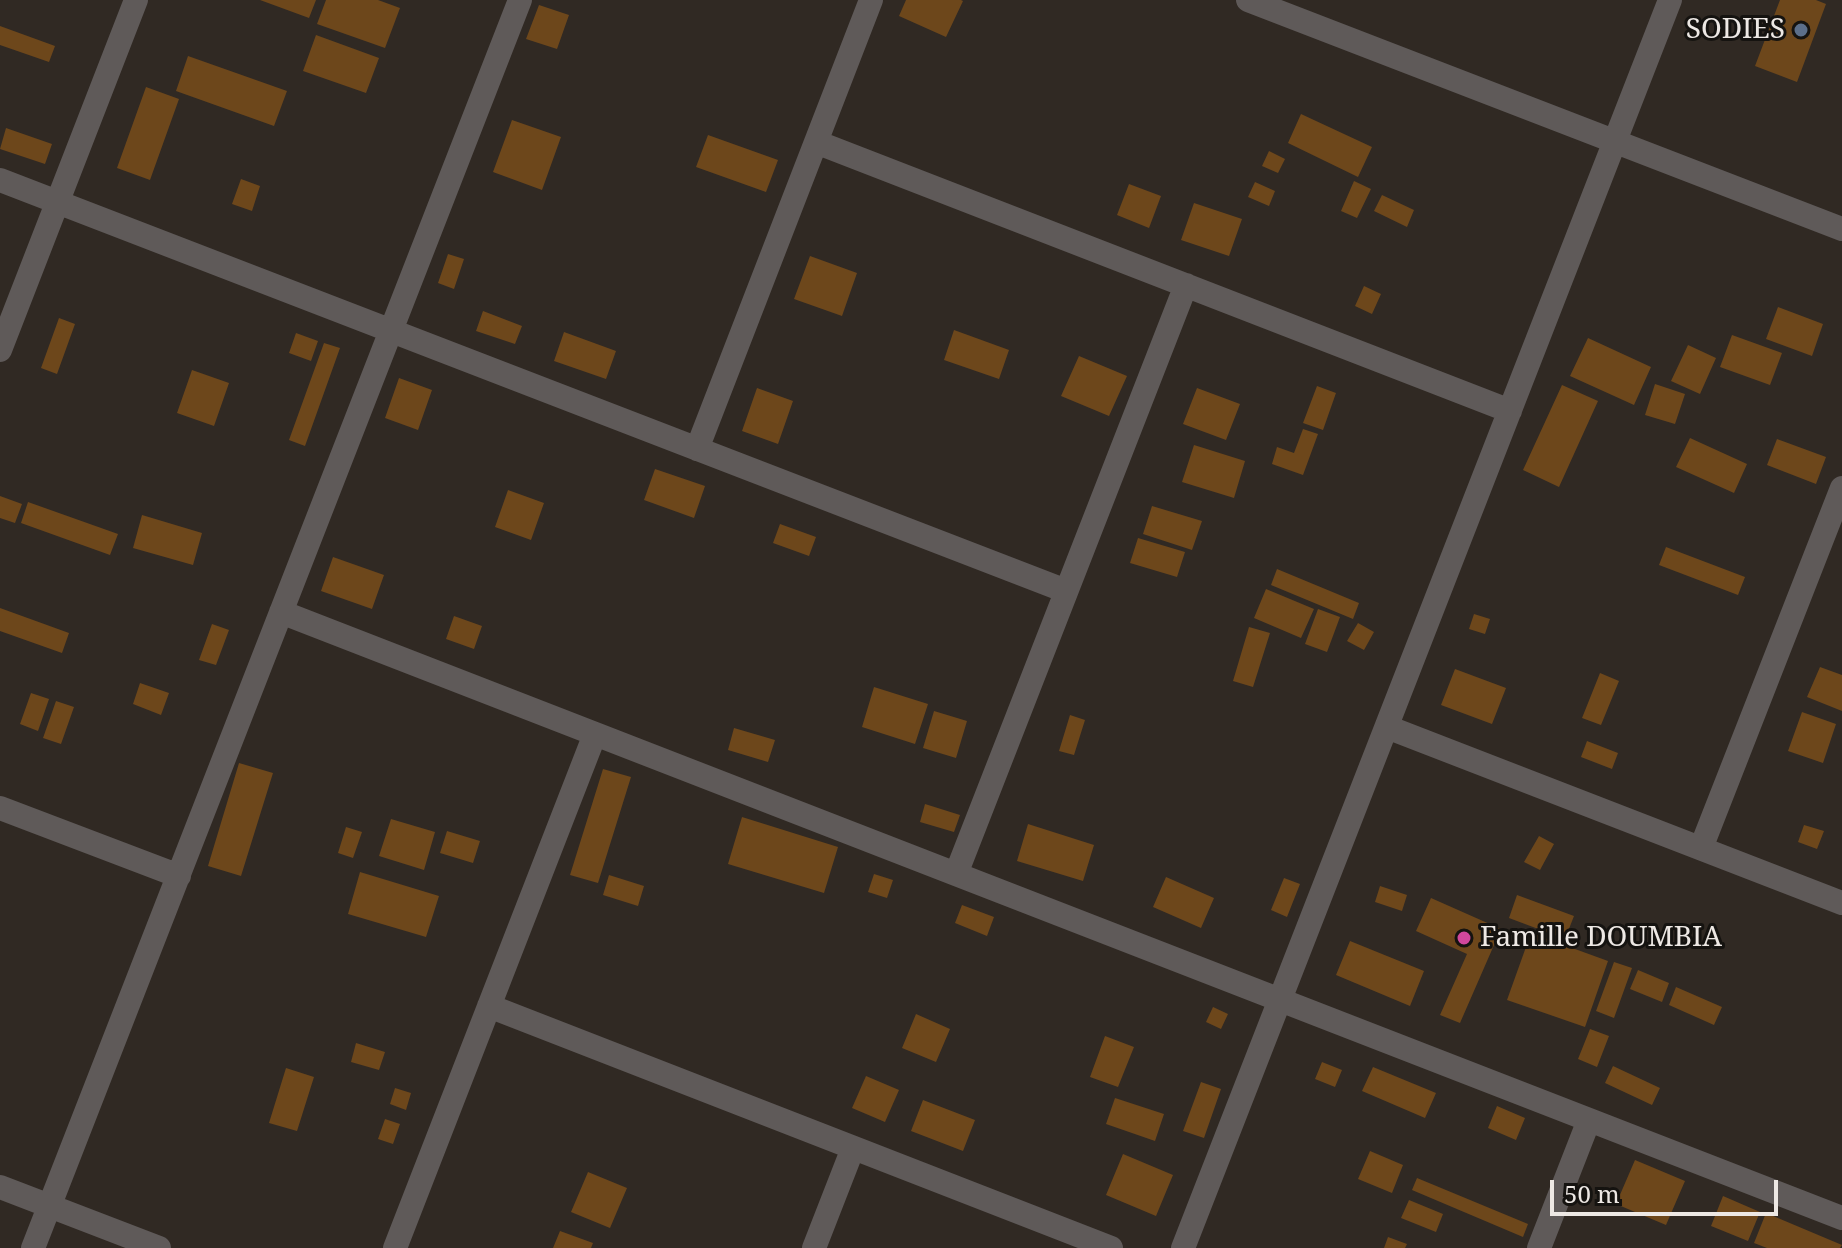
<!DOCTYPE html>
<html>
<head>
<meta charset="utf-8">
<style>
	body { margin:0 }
	#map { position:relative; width:1842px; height:1248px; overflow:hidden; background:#302923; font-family:"Noto Serif",serif }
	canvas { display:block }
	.scale { position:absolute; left:1550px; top:1180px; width:228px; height:36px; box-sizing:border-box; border:4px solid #ede8e4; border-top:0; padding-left:10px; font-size:24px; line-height:28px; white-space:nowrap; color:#ede8e4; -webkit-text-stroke:6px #151310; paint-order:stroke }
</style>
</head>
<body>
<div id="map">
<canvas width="1842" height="1248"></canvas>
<div class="scale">50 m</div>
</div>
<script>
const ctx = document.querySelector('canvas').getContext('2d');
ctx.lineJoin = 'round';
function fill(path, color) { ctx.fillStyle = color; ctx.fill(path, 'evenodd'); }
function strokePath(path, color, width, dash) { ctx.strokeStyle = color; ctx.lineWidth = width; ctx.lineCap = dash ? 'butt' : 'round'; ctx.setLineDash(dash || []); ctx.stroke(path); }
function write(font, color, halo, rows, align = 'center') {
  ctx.font = font + ' "Noto Serif",serif'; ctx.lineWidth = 6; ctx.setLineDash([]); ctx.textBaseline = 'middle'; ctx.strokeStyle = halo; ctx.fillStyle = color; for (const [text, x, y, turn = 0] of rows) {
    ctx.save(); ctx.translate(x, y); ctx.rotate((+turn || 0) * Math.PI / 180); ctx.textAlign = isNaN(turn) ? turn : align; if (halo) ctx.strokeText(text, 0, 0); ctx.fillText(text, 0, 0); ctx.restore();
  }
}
const building = new Path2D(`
	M260 0H316L309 18Z
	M326 0H378L400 8 385 48 317 24Z
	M906 0H961L963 1 946 37 899 16Z
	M1780 0H1816L1826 4 1797 82 1755 66Z
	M539 5 569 15 557 49 526 39Z
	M0 26 55 46 49 62 0 45Z
	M316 35 379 58 366 93 303 71Z
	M188 56 287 91 274 126 176 91Z
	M146 87 179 99 150 180 117 168Z
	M1301 114 1372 147 1358 177 1288 143Z
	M512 120 561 137 542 190 493 172Z
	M6 128 52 144 45 164 0 149Z
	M708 135 778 160 766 192 696 167Z
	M1269 151 1285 159 1278 173 1262 166Z
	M241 179 260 186 252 211 232 204Z
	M1354 181 1371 189 1357 218 1341 211Z
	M1255 182 1275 191 1269 206 1248 197Z
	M1129 184 1161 196 1149 228 1117 215Z
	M1382 195 1414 210 1407 227 1374 211Z
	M1194 203 1242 219 1229 256 1181 240Z
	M448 254 464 259 454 289 438 283Z
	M810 256 857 273 842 316 794 299Z
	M1364 286 1381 294 1372 314 1355 306Z
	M1778 307 1823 324 1812 356 1766 339Z
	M483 311 522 326 515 344 476 331Z
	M59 318 75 324 57 374 41 368Z
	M954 330 1009 350 999 379 944 360Z
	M564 332 616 351 606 379 554 361Z
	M296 333 318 341 311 361 289 353Z
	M1732 335 1782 353 1770 385 1720 367Z
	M1588 338 1651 367 1634 405 1570 376Z
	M324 343 340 348 305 446 289 440Z
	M1688 345 1716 358 1700 394 1671 381Z
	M1079 356 1127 376 1109 416 1061 396Z
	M192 370 229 383 214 426 177 413Z
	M399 378 432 390 418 430 385 418Z
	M1655 384 1685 394 1675 424 1645 415Z
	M1562 385 1598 401 1559 487 1523 470Z
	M1317 386 1336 393 1323 430 1303 423Z
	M757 388 793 401 778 444 742 431Z
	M1197 388 1240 404 1226 440 1183 424Z
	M1303 429 1318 434 1303 475 1272 464 1277 447 1294 453Z
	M1690 438 1747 464 1734 493 1676 467Z
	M1777 439 1826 457 1816 484 1767 465Z
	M1194 445 1245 461 1234 498 1182 482Z
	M655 469 705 486 694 518 644 500Z
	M508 490 544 503 531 540 495 527Z
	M0 496 22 504 15 523 0 518Z
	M28 502 118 534 110 555 21 523Z
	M1152 506 1202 521 1192 550 1143 534Z
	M142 515 202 533 193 565 133 548Z
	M780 524 816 537 809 556 773 543Z
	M1138 538 1185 552 1177 577 1130 563Z
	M1666 547 1745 577 1738 595 1659 565Z
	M333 557 384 575 372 609 321 591Z
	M1277 569 1359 603 1353 619 1271 585Z
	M1266 589 1314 609 1301 638 1254 618Z
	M0 608 69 633 62 653 0 631Z
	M1318 609 1340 617 1327 652 1305 644Z
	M1474 614 1490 619 1485 634 1469 629Z
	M454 616 482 626 474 649 446 639Z
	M1358 623 1374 632 1364 650 1347 641Z
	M212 624 229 630 216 665 199 660Z
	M1249 627 1270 633 1253 687 1233 681Z
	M1820 667 1842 675V711L1807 697Z
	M1455 669 1506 688 1492 724 1441 705Z
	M1600 673 1619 681 1601 725 1582 718Z
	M140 683 169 693 161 715 133 704Z
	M874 687 928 704 915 744 862 727Z
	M31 693 49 699 38 731 20 724Z
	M56 701 74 707 61 744 43 738Z
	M934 711 967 721 956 758 923 748Z
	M1802 712 1836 724 1823 763 1788 751Z
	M1070 715 1085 720 1074 755 1059 751Z
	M734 728 775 740 768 762 728 750Z
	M1587 741 1618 753 1612 769 1581 757Z
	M239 763 273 773 241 876 208 866Z
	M603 769 631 777 598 883 570 875Z
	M925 804 960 815 954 832 920 822Z
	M742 817 838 847 824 893 728 864Z
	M391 819 435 832 424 870 379 856Z
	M1028 824 1094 845 1083 881 1017 861Z
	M1804 825 1824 831 1817 849 1798 842Z
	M346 827 362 832 353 858 338 853Z
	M447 831 480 841 473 863 440 853Z
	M1539 836 1554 844 1540 870 1524 862Z
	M360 872 439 896 426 937 348 914Z
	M874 874 893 880 887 898 868 892Z
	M609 875 644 886 638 906 603 895Z
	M1166 877 1214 898 1201 928 1153 907Z
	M1284 878 1300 884 1287 917 1271 910Z
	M1380 886 1407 895 1402 911 1375 902Z
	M1517 895 1574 916 1565 939 1509 918Z
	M1431 898 1501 929 1460 1023 1440 1015 1467 954 1416 931Z
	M962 905 994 917 987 936 955 923Z
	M1531 933 1608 961 1585 1027 1507 1000Z
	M1350 941 1424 971 1410 1006 1336 975Z
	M1614 962 1632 968 1614 1018 1596 1011Z
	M1638 970 1669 983 1662 1002 1630 989Z
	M1676 987 1722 1007 1714 1025 1669 1005Z
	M1213 1007 1228 1014 1221 1029 1206 1022Z
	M916 1014 950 1029 936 1062 902 1048Z
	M1590 1029 1609 1036 1597 1067 1578 1059Z
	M1105 1036 1134 1047 1118 1087 1090 1077Z
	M356 1043 385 1052 379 1070 351 1062Z
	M1322 1062 1342 1070 1335 1087 1315 1079Z
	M1613 1066 1660 1088 1652 1105 1605 1083Z
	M1373 1067 1436 1093 1425 1118 1362 1091Z
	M286 1068 314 1077 297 1131 269 1123Z
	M866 1076 899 1090 885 1122 852 1108Z
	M1201 1082 1221 1089 1204 1138 1183 1131Z
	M395 1088 411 1093 406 1110 390 1104Z
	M1115 1098 1164 1114 1155 1141 1106 1124Z
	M923 1100 975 1120 963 1151 911 1131Z
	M1497 1106 1525 1118 1516 1140 1488 1128Z
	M385 1119 400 1124 393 1144 378 1139Z
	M1370 1151 1403 1165 1392 1193 1358 1179Z
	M1123 1154 1173 1175 1156 1216 1106 1195Z
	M1635 1160 1685 1181 1666 1225 1616 1204Z
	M588 1172 627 1188 610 1228 571 1212Z
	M1417 1178 1528 1224 1523 1237 1412 1190Z
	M1723 1196 1760 1212 1748 1241 1711 1226Z
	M1409 1200 1443 1214 1436 1232 1401 1218Z
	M1766 1213 1842 1245 1840 1248H1767L1754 1243Z
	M560 1231 593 1243 591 1248H553Z
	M1388 1237 1407 1244 1405 1248H1384Z`);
const minor = new Path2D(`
	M1248 0 1842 229
	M816 142 1510 411
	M0 180 1066 591
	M0 350 136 0
	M697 449 871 0
	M281 612 1842 1218
	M1387 727 1842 903
	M0 808 179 876
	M1701 848 1842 488
	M956 874 1186 285
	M489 1006 1111 1248
	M0 1187 159 1248
	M33 1248 520 0
	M395 1248 595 734
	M814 1248 853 1148
	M1183 1248 1670 0
	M1539 1248 1589 1120`);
const markers = [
	[1801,30,8,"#5c6f8a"],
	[1464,938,8,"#d1479c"]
];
const poiNames = [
	["SODIES",1785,30],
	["Famille DOUMBIA",1480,938,"left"]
];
fill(building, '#6d471b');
strokePath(minor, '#5f5a59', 24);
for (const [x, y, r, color] of markers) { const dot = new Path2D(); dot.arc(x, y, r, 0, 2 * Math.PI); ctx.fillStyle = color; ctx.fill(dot); strokePath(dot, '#151310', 3); }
write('28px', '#ede8e4', '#151310', poiNames, 'right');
</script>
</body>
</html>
